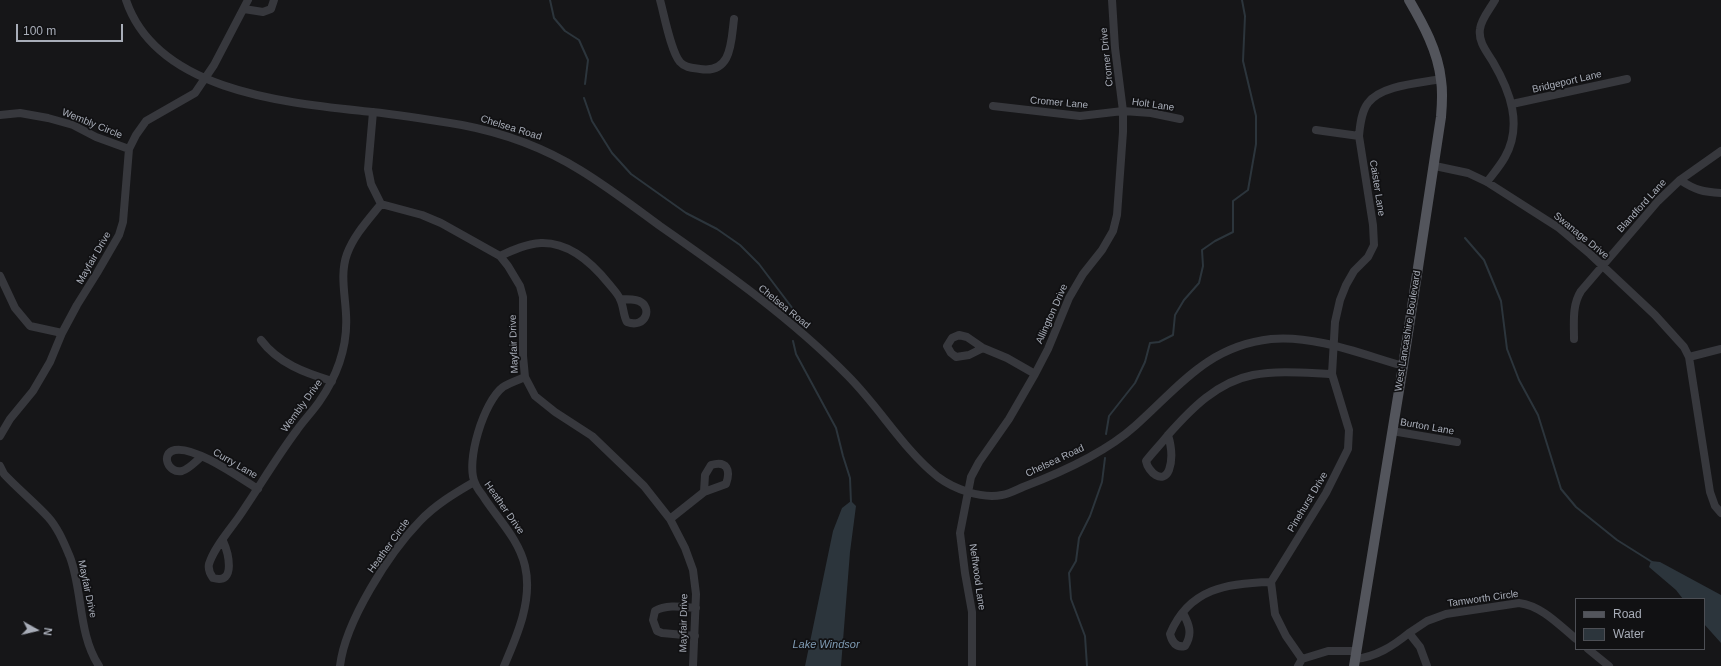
<!DOCTYPE html>
<html>
<head>
<meta charset="utf-8">
<style>
	body { margin:0 }
	#map { position:relative; width:1721px; height:666px; overflow:hidden; background:#161618; font-family:Helvetica,sans-serif }
	canvas { display:block }
	.legend { position:absolute; left:1575px; top:598px; width:130px; height:52px; box-sizing:border-box; background:#111113; border:1px solid #4d4f55; margin:0; padding:5px 7px; list-style:none; font-size:12px; color:#a8adb8 }
	.legend li { display:flex; align-items:center; gap:8px; height:20px }
	.legend b { width:20px; border:1px solid #4d4f55 }
	.north { position:absolute; left:16px; top:610px; width:40px; height:40px; -webkit-text-stroke:3px #111113; paint-order:stroke; rotate:98deg; font-size:11px; font-weight:700; line-height:16px; text-align:center; color:#a8adb8 }
	.north::after { content:''; display:block; margin:auto; width:14px; height:18px; background:#a8adb8; clip-path:polygon(50% 0,100% 100%,50% 72%,0 100%) }
	.scale { position:absolute; left:16px; top:24px; width:107px; height:18px; box-sizing:border-box; border:2px solid #a8adb8; border-top:0; padding-left:5px; font-size:12px; line-height:14px; white-space:nowrap; color:#a8adb8; -webkit-text-stroke:3px #111113; paint-order:stroke }
</style>
</head>
<body>
<div id="map">
<canvas width="1721" height="666"></canvas>
<ul class="legend">
<li><b style="height:5px;background:#53555c"></b>Road</li>
<li><b style="height:11px;background:#2c353c"></b>Water</li>
</ul>
<div class="north">N</div>
<div class="scale">100 m</div>
</div>
<script>
const ctx = document.querySelector('canvas').getContext('2d');
ctx.lineJoin = 'round';
function fill(path, color) { ctx.fillStyle = color; ctx.fill(path, 'evenodd'); }
function strokePath(path, color, width, dash) { ctx.strokeStyle = color; ctx.lineWidth = width; ctx.lineCap = dash ? 'butt' : 'round'; ctx.setLineDash(dash || []); ctx.stroke(path); }
function write(font, color, halo, rows, align = 'center') {
  ctx.font = font + ' Helvetica,sans-serif'; ctx.lineWidth = 3.5; ctx.setLineDash([]); ctx.textBaseline = 'middle'; ctx.strokeStyle = halo; ctx.fillStyle = color; for (const [text, x, y, turn = 0] of rows) {
    ctx.save(); ctx.translate(x, y); ctx.rotate((+turn || 0) * Math.PI / 180); ctx.textAlign = isNaN(turn) ? turn : align; if (halo) ctx.strokeText(text, 0, 0); ctx.fillText(text, 0, 0); ctx.restore();
  }
}
const water = new Path2D(`
	M851 501 856 506 850 552 841 666H805L833 531 842 508Z
	M1651 561 1660 562 1721 595V643L1704 624V599H1683L1676 590 1649 567Z`);
const stream = new Path2D(`
	M550 0 554 18 565 31 579 40 588 60 585 84
	M584 98 592 121 612 153 631 174 686 213 717 229 740 245 759 264 793 309
	M1465 238 1484 260 1501 301 1507 349 1519 380 1538 415 1561 489 1576 507 1617 540 1652 562
	M793 341 796 354 836 428 843 456 850 478 851 503
	M1106 434 1109 416 1135 383 1145 362 1150 343 1159 342 1173 335 1175 315 1184 300 1199 283 1203 266 1202 250 1215 241 1233 232V201L1248 190 1256 144V116L1243 61 1245 16 1242 0
	M1087 666 1085 636 1071 599 1069 573 1076 561 1079 538 1090 516 1102 482 1105 458`);
const minor = new Path2D(`
	M126 0C157 93 290 103 372 112 402 115 432 120 462 125 504 133 543 147 580 170 608 187 634 207 660 226 726 272 792 319 848 376 880 408 903 449 938 477 954 489 981 499 1002 495 1009 494 1016 490 1023 487 1060 473 1105 453 1135 426 1178 388 1207 346 1271 339 1315 335 1361 354 1403 366
	M660 0C664 14 671 52 680 62 685 68 693 68 700 69 732 74 731 42 734 19
	M244 9 263 12 271 9 274 0
	M1512 104 1627 79
	M993 106 1080 116 1123 111 1151 113 1180 119
	M373 112 368 169 371 184 381 204 422 215 441 223 500 256 508 266 520 286 523 297V356L525 377 535 396 555 412 592 436 644 486 670 519 685 548 693 570 696 594 693 666
	M0 115 20 113 48 118 73 125 96 137 129 149
	M1316 130 1359 136
	M1435 166 1468 173 1487 182 1559 228 1590 254 1655 315 1684 347 1689 357
	M1680 180C1695 190 1703 192 1721 193
	M1487 182C1493 174 1500 166 1505 157 1523 125 1510 91 1493 62 1487 52 1478 42 1480 29 1481 19 1490 9 1495 0
	M500 256C513 250 526 244 541 243 569 242 593 264 609 284 613 289 618 294 620 299 624 307 623 315 627 322 646 329 653 307 639 301 634 299 626 299 620 299
	M0 276 15 308 30 326 62 333
	M959 335 967 337 983 348 969 355 956 357 951 353 947 346 952 338Z
	M1574 339C1574 322 1572 305 1581 291L1658 201 1680 180 1721 151
	M261 340C278 363 305 373 332 381
	M983 348 1007 358 1035 374
	M1721 349 1689 357 1710 492 1715 506 1721 513
	M1392 431 1457 442
	M1168 435C1171 445 1173 459 1169 470 1163 485 1148 472 1146 461 1153 452 1161 444 1168 435 1191 409 1217 382 1253 375 1279 370 1306 373 1332 374
	M0 436 10 419 33 391 50 362 62 333 77 305 97 273 119 235 123 222 129 149 136 135 146 121 195 93 214 65 248 0
	M201 457C196 461 189 469 182 471 168 474 160 453 175 450 195 446 240 478 258 489
	M0 466 4 474C18 489 34 502 48 517 58 528 64 543 70 557 83 592 78 634 99 666
	M670 519 704 492 726 484C731 470 727 460 711 465L705 475 704 492
	M223 541C228 552 237 585 213 578 210 574 208 569 209 564 214 548 228 532 238 518 258 489 276 458 297 430 304 420 312 412 319 402 337 376 348 345 346 314 345 294 340 273 347 254 354 235 369 219 381 204
	M1183 613C1189 624 1193 634 1185 646 1176 648 1172 642 1170 634 1189 588 1228 583 1271 582
	M695 636 662 633 657 631 653 620 655 611C667 604 683 607 696 608
	M1588 649 1609 666
	M1302 659 1286 636 1275 614 1271 582 1326 493 1348 449 1349 430 1332 374 1335 322 1340 300 1346 285 1354 271 1368 257 1374 245 1373 225 1359 136C1360 126 1361 112 1368 103 1381 85 1420 83 1441 79
	M1355 659C1376 657 1393 646 1409 633
	M340 666C345 622 389 553 420 521 435 505 455 493 474 482
	M504 666C517 636 533 600 525 566 519 540 499 520 485 499 482 494 477 489 475 483 465 462 484 401 503 387 509 383 518 380 525 377
	M972 666V612L965 573 960 533 971 477 979 462 1009 419 1035 374 1048 349 1069 298 1083 274 1102 250 1113 231 1117 215 1123 132V111L1115 48 1112 0
	M1298 666 1302 659 1328 651H1356
	M1427 666 1420 647 1409 633 1427 621 1446 614 1519 603C1542 606 1559 625 1576 639`);
const major = new Path2D(`
	M1354 666 1403 366 1441 117C1442 105 1443 92 1441 80 1438 51 1423 24 1409 0`);
const streetNames = [
	["Cromer Drive",1107,57,-96],
	["Bridgeport Lane",1567,82,-13],
	["Cromer Lane",1059,103,5],
	["Holt Lane",1153,105,8],
	["Wembly Circle",92,124,22],
	["Chelsea Road",511,128,17],
	["Caister Lane",1377,188,81],
	["Blandford Lane",1642,206,-48],
	["Swanage Drive",1581,236,39],
	["Mayfair Drive",94,258,-60],
	["Chelsea Road",784,307,39],
	["Allington Drive",1052,314,-66],
	["West Lancashire Boulevard",1408,331,-81],
	["Mayfair Drive",514,344,-92],
	["Wembly Drive",302,406,-54],
	["Burton Lane",1427,427,10],
	["Chelsea Road",1055,461,-25],
	["Curry Lane",235,464,30],
	["Pinehurst Drive",1308,502,-59],
	["Heather Drive",504,508,55],
	["Heather Circle",389,546,-54],
	["Neffwood Lane",977,577,82],
	["Mayfair Drive",87,589,78],
	["Tamworth Circle",1483,599,-8],
	["Mayfair Drive",684,623,-89]
];
const waterNames = [
	["Lake Windsor",826,645]
];
fill(water, '#2c353c');
strokePath(stream, '#2c353c', 2);
strokePath(minor, '#37383d', 8);
strokePath(major, '#53555c', 10);
write('10px', '#a8adb8', '#111113', streetNames);
write('italic 11px', '#7f9bb3', '#111113', waterNames);
</script>
</body>
</html>
